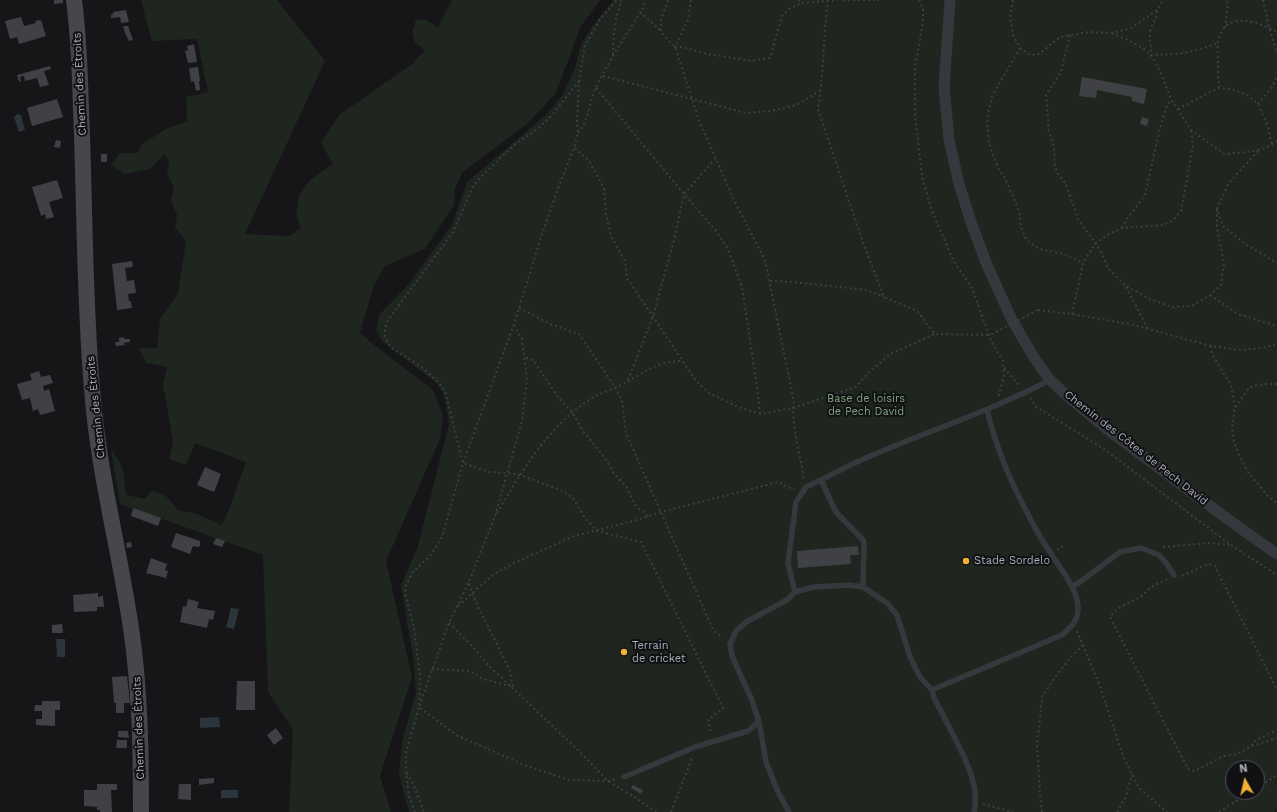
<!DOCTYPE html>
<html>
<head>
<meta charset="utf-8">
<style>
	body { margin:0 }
	#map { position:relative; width:1277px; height:812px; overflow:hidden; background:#161618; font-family:"Work Sans",sans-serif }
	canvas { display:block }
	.north { position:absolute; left:1225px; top:760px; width:40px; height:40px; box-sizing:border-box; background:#111113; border:1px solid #4d4f55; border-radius:50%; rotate:352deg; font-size:11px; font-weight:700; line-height:16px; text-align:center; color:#a8adb8 }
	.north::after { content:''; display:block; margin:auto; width:14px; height:18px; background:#f2b134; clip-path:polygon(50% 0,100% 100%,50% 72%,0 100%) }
</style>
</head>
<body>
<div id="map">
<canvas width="1277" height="812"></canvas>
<div class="north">N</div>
</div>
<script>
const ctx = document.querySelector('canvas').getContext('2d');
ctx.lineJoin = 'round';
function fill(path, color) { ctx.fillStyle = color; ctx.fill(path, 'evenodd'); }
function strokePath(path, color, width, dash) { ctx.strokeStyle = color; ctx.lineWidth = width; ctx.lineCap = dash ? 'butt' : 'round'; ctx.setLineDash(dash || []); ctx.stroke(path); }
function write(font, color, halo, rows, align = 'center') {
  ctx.font = font + ' "Work Sans",sans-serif'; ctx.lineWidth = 4; ctx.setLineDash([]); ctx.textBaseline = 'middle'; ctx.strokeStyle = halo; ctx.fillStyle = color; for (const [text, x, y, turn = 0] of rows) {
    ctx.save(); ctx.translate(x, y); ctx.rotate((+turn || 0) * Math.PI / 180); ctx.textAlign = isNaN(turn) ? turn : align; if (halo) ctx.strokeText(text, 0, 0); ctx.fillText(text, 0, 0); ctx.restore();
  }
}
const green = new Path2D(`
	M141 0H277L325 61 245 234 290 236 301 228 296 215 299 196 310 180 333 164 321 143 339 115 412 64 425 50 415 43 412 32 416 20 425 19 438 27 452 0H600L581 26 568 61 555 94 528 123 462 173 455 189 454 205 425 249 385 266 374 285 360 333 373 344 433 390 443 415 440 439 386 561 412 677 380 776 391 812H289L293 730 268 692 263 555 120 504 111 450C125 465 124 477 126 495L145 499 152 490 167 497 178 510 197 514 221 525 226 517 246 462 195 443 186 465 169 459 173 442 163 385 167 367 146 363 139 348H157L160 319 178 294 186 241 175 228 177 215 171 200 174 187 167 174 169 161 164 154 150 169 125 174 111 165 120 153H137L142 144 166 129 187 121 186 97 208 92 197 39 152 41Z
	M613 0H1277V809L1274 812H409L399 774 402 742 416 692 413 657 401 585 417 549 449 424 444 396 437 383 382 341 376 330 379 315 409 284 452 225 467 182 547 114 563 94 575 68 581 45 592 27ZM1233 768H1257V792H1233Z`);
const water = new Path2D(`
	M17 114 21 115 25 130 19 132 14 117Z
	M231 608 239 609 234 629 226 627Z
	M56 639H65V657H57Z
	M219 717 220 727 200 728V718Z
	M221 790H238V798H221Z`);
const building = new Path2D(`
	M54 0H63V3L54 4Z
	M126 10 129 22 121 23 120 17 111 18V15L113 14V12Z
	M21 17 24 26 36 23 35 21 41 20 46 36 19 44 17 37 10 39 5 21Z
	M123 26H128L133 40 129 41 125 33Z
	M194 44 197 62 188 63 185 51 188 50 187 46Z
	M50 66 51 69 44 71 49 85 40 87 37 78 25 81 24 76 20 77 21 81 19 82 17 75Z
	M198 67 200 81H199L200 90 196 91 194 81 191 82 189 68Z
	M1082 77 1147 89 1144 104 1132 101V97L1097 90 1096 98 1079 96Z
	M57 99 63 117 32 126 27 108Z
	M1142 117 1149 119 1147 126 1140 124Z
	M56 140 61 141 60 148 54 147Z
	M101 154H107V162H101Z
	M57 180 63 198 49 202 54 217 46 219 45 214 41 216 32 187Z
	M132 261 133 267 125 268 127 281 134 280 136 293 128 294 129 301H131L132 308 117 310 112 264Z
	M124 337V339H130V342L124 343 125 345 116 346 115 342H119V338Z
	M39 371 41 377 50 375 53 383 43 386 44 391 49 389 55 411 40 415 38 409 33 411 30 398 22 400 17 384 32 380 30 374Z
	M205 467 221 474 214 492 197 485Z
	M133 508 161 518 158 526 131 516Z
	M176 533 200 541V546L198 547 193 546 190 554 171 547Z
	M216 538 225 541 222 547 213 544Z
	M131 542 132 547 127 548 126 543Z
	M858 546 859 555H850L851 564 798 568 797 551Z
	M151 558 167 564 165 570 168 571 166 578 146 573Z
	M98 593V597L103 596 104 607H97V611L74 612 73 595Z
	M188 599 199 602 197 608 215 611 213 620 209 619 207 628 180 622 183 606 186 607Z
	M62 624 63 633H52V625Z
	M127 676 130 703H124V713H116V703H114L112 677Z
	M237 681H255V710H236Z
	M42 701H60V710H55V726L36 725V719H42V711H34L35 705H42Z
	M276 728 283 738 274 745 267 735Z
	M118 731H128L129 738 118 737Z
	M117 740H127V748H116Z
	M214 778V783L199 785V779Z
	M97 784H117V790H111L112 812H100V810H97V807L84 806V790H97Z
	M179 784H191V800L178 799Z
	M633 785 643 790 641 794 631 788Z`);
const path = new Path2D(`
	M668 0 661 20V31L664 36 675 47 700 123 735 202 765 260 794 402C790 418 801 460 804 479
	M691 0 688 20 675 47H682L708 54 751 61 770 58 782 16 789 9 802 3
	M798 0 802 3 838 0
	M828 0C823 36 824 73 818 109L862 240 884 297 917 311 935 334 990 335 996 332
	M843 0H879
	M919 0 923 8V22L915 68V115L922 176 931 209 953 260 972 288 992 343 1003 361 1004 376 999 394V396
	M1013 0 1010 17 1013 35 1020 48 1030 55 1039 54 1060 37 1089 32 1112 33 1131 28 1143 20 1157 10 1163 0
	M1263 0 1269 27 1277 54
	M1157 11C1158 18 1151 25 1150 32 1149 40 1152 48 1151 55 1159 54 1166 55 1174 54 1189 53 1204 48 1218 43
	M640 12 661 31
	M1225 28 1228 4 1226 0
	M1112 33 1130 41 1143 48 1151 55 1160 71 1171 99 1191 130 1224 154C1242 152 1262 153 1277 141
	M1070 35 1061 72 1046 95 1049 131 1054 148 1055 167 1058 174 1066 184 1078 219 1100 250 1108 268 1126 286 1152 300 1172 307 1192 306 1210 295 1221 285 1224 263 1217 227V209
	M1020 48 992 96 987 119 989 144 999 170 1004 176 1019 211 1021 226 1026 240 1040 249 1064 254 1083 263
	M613 55C613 43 614 31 616 19 617 12 621 6 621 0
	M603 76 746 113 771 111 796 105 820 91
	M579 81 553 114 539 128 515 144 477 181 472 188 459 219 453 232 388 320C385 327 383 334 387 341 390 349 398 352 405 356 418 364 437 379 445 391L463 463 489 472 507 473 520 475 563 491 573 498 585 518 597 531 641 542 723 708 708 720 711 734
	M596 88 684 194 716 231 727 247 742 287 756 380 760 414
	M1219 88C1218 78 1218 67 1218 57 1218 52 1217 46 1218 41 1225 10 1257 21 1277 32
	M1258 104 1273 86 1277 75
	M1178 109 1206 94 1219 88 1235 90 1249 96 1258 104 1267 124 1272 145
	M578 133C589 121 589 102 596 87 610 59 627 33 644 7L645 0
	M575 148 589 161 604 188 606 215 611 236 625 261 627 278 696 381 709 393 738 407 760 414 793 408 856 387 869 372 892 353 935 334
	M1258 151 1228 184 1217 209 1223 226 1247 245 1277 263
	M1122 228 1127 219 1145 195 1161 124 1167 106 1171 99
	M770 281 792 282 867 290 884 297
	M1126 287 1148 329
	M1210 295 1238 314 1277 326
	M519 308 550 324 579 334 616 389 622 401 626 433 713 630 723 638
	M1038 310 1072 314 1134 325 1211 346 1240 350 1262 348 1277 344
	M1072 314 1083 263 1095 244 1107 235 1122 228 1163 225 1173 220 1181 211 1193 146 1191 130
	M514 325 522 339 527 378 522 421 495 516 469 582 449 623 419 707 458 736 524 765 569 780 608 781 617 779
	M1211 346 1212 354 1231 385 1235 407
	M526 358 533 360 558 397 572 412 583 431 605 458 613 472 627 488 635 505 648 516
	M1004 368 1020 386
	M628 380 653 316 674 240 684 194 715 159
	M1277 384H1263L1254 386 1249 388 1235 408 1233 419 1232 430 1234 442 1239 455 1248 472 1267 495 1277 503
	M1030 398 1036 407 1104 449 1231 545 1277 575
	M497 513C522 471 549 425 592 398 602 392 615 389 625 383 645 372 658 361 681 361
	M1163 547 1210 543 1230 545
	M1057 550 1065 545
	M1182 576 1208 564 1215 566 1277 690
	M1167 579 1151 587 1142 596 1117 609 1110 617 1188 769 1194 771 1224 756 1237 754 1250 747 1256 740 1277 730
	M458 606 494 574 514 563 574 536 637 520 661 512 778 482 794 490
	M449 623 474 648 486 663 581 753 608 781 636 798 656 812
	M1077 631 1100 686 1123 756 1139 788 1167 812
	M432 669 470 671 483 679 513 687 510 671 495 640 479 609 472 593 469 582
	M1252 746 1277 738
	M407 773 414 786 424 812
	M1257 788 1277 775
	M983 804 1013 812
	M415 812 409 796 406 772V753L419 707 420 674 413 623 405 593 406 585 412 573 430 556 442 537 463 463 514 324 541 237 557 191 574 148 578 133 577 122 579 81 585 45 600 19 617 0
	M671 812 692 758
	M1042 812 1040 794 1037 743 1040 720 1042 697 1056 676 1071 657 1083 645
	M1117 812 1126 796 1132 774
	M1219 812 1251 792`);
const lane = new Path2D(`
	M821 480 806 487 796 502 788 563 795 592 814 587 849 585 863 587 887 603 897 615 910 657 920 677 932 690 946 684 1062 635C1071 627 1079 620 1078 607 1077 590 1065 575 1056 561 1047 548 1038 534 1031 520 1012 485 996 449 987 410
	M1073 586 1080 582 1120 552 1141 548 1159 555 1167 564 1174 575
	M863 587 864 543 863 540 836 512 821 480C833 474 846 467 859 461 922 433 989 412 1050 380
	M932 690C933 700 939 706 943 715 956 742 982 781 974 812
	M624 777 695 747 748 731 759 721
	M789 812 778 792 766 762 759 721 751 698 732 656 730 644 736 631 746 622 787 600 795 592`);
const street = new Path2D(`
	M950 0 944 87 949 140 959 184 971 222 987 265 1012 320 1035 359 1050 380 1066 395 1108 430 1233 523 1277 554`);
const secondary = new Path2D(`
	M74 0C79 37 80 74 81 110 85 203 84 297 92 389 98 470 119 548 131 628 140 689 141 750 141 812`);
const pathBridge = new Path2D(`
	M996 332 1038 310`);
const markers = [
	[966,561,4,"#f2b134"],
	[624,652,4,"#f2b134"]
];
const streetNames = [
	["Chemin des Étroits",80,84,-93],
	["Chemin des Étroits",96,407,-96],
	["Chemin des Côtes de Pech David",1136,448,38],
	["Chemin des Étroits",139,728,-92]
];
const parkNames = [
	["Base de loisirs",866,399],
	["de Pech David",866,412]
];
const poiNames = [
	["Stade Sordelo",974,561],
	["Terrain",632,646],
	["de cricket",632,659]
];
fill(green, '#1e261f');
fill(water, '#2c353c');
fill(building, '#404145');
strokePath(path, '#3d3f44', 2, [2, 3]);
strokePath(lane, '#37383d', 5.5);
strokePath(street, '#37383d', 11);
strokePath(secondary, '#45474d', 16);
strokePath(pathBridge, '#3d3f44', 2, [2, 3]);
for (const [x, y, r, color] of markers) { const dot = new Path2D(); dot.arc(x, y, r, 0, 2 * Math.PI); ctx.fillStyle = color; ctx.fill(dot); strokePath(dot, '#111113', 1.5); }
write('11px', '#a8adb8', '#111113', streetNames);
write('11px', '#7fa381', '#111113', parkNames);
write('11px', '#a8adb8', '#111113', poiNames, 'left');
</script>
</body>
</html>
